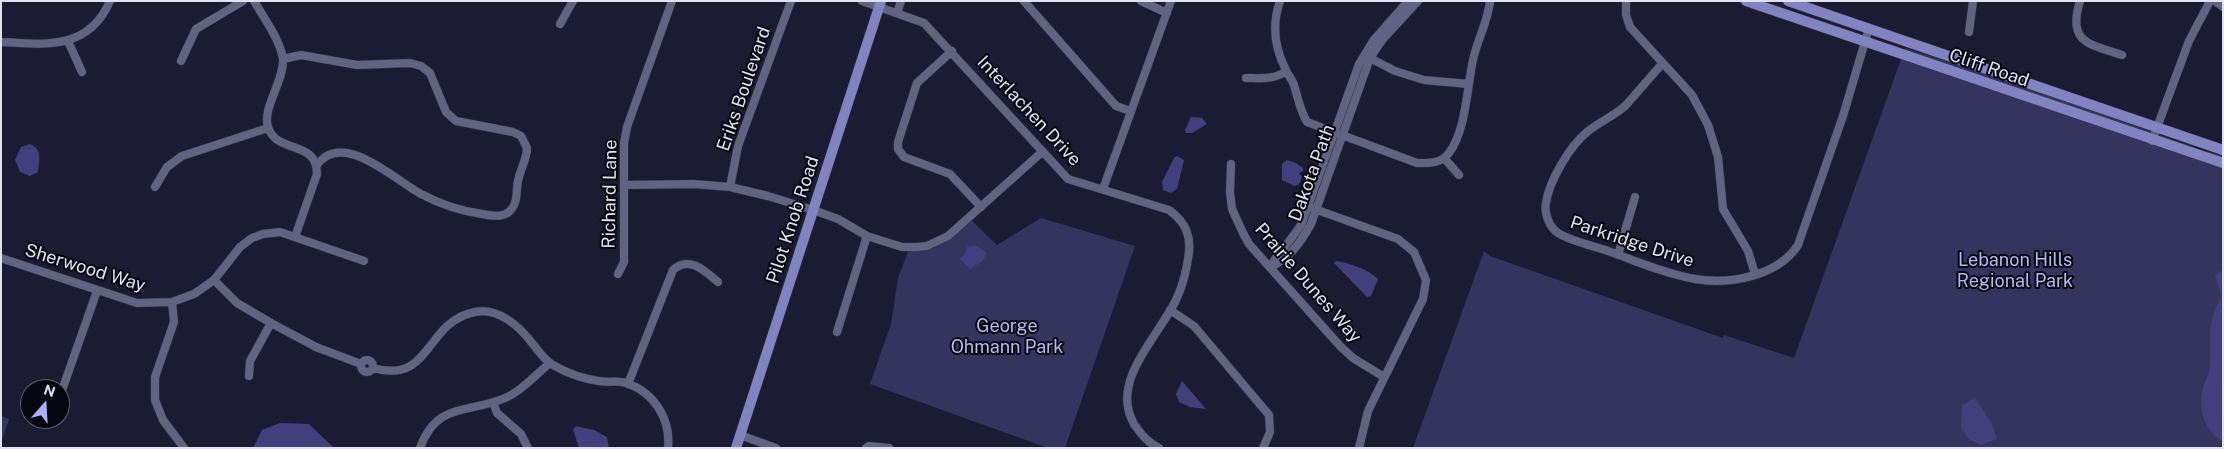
<!DOCTYPE html>
<html>
<head>
<meta charset="utf-8">
<style>
	body { margin:0 }
	#map { position:relative; width:2224px; height:449px; overflow:hidden; background:#1b1b33; font-family:"Public Sans",sans-serif }
	canvas { display:block }
	.frame { position:absolute; inset:0; border:2px solid #e0e1f1; pointer-events:none }
	.north { position:absolute; left:20px; top:379px; width:50px; height:50px; box-sizing:border-box; background:#070711; border:1px solid #5e5e6b; border-radius:50%; rotate:19deg; font-size:14px; font-weight:700; line-height:20px; text-align:center; color:#e0e1f1 }
	.north::after { content:''; display:block; margin:auto; width:18px; height:22px; background:#adaffb; clip-path:polygon(50% 0,100% 100%,50% 72%,0 100%) }
</style>
</head>
<body>
<div id="map">
<canvas width="2224" height="449"></canvas>
<div class="frame"></div>
<div class="north">N</div>
</div>
<script>
const ctx = document.querySelector('canvas').getContext('2d');
ctx.lineJoin = 'round';
function fill(path, color) { ctx.fillStyle = color; ctx.fill(path, 'evenodd'); }
function strokePath(path, color, width, dash) { ctx.strokeStyle = color; ctx.lineWidth = width; ctx.lineCap = dash ? 'butt' : 'round'; ctx.setLineDash(dash || []); ctx.stroke(path); }
function write(font, color, halo, rows, align = 'center') {
  ctx.font = font + ' "Public Sans",sans-serif'; ctx.lineWidth = 4; ctx.setLineDash([]); ctx.textBaseline = 'middle'; ctx.strokeStyle = halo; ctx.fillStyle = color; for (const [text, x, y, turn = 0] of rows) {
    ctx.save(); ctx.translate(x, y); ctx.rotate((+turn || 0) * Math.PI / 180); ctx.textAlign = isNaN(turn) ? turn : align; if (halo) ctx.strokeText(text, 0, 0); ctx.fillText(text, 0, 0); ctx.restore();
  }
}
const green = new Path2D(`
	M1905 48 2044 92 2203 151 2223 155V448H1413L1484 251 1490 256 1723 338 1724 335 1794 358Z
	M969 218 997 245 1041 218 1135 246 1065 448H1048L870 384 891 324 898 278 910 246 932 244Z
	M1 416 9 419 1 443Z`);
const water = new Path2D(`
	M1191 117 1202 118 1207 124 1192 133H1186L1185 130Z
	M30 144C43 149 39 161 38 172L30 176 20 172 15 160 21 147Z
	M1177 156 1184 160 1177 189 1171 193 1163 190 1162 182 1174 158Z
	M1287 160 1296 163 1303 168V171L1299 173 1302 177 1299 184 1295 186 1282 180V164Z
	M975 245 986 252C985 263 977 264 970 269L960 259 965 254 967 247Z
	M1336 261C1349 263 1368 269 1378 279L1371 296 1367 297 1336 265 1334 263Z
	M2223 270V441C2203 432 2197 405 2204 385 2206 379 2210 373 2210 367 2212 337 2205 325 2222 296L2215 275Z
	M1182 381 1206 409 1190 407 1179 402 1176 394Z
	M1975 398 1992 424 1997 439 1981 445 1969 439 1961 428 1962 405Z
	M280 423 309 424 334 448H253L262 430Z
	M576 426 594 430 607 437 609 448H579L573 429Z`);
const minor = new Path2D(`
	M254 1C263 16 282 43 283 60 284 81 262 108 268 127 277 155 317 139 317 174L295 237
	M862 1 924 23 1068 179 1169 210C1187 223 1192 238 1188 259 1186 273 1182 287 1176 300 1159 336 1109 381 1134 424 1141 434 1148 443 1159 448
	M1024 1 1116 106 1130 111
	M1141 1 1167 13
	M1280 1C1272 24 1274 46 1285 68 1287 74 1292 79 1294 85 1298 98 1300 110 1307 122L1417 163C1428 163 1441 164 1449 153 1466 131 1467 87 1473 60 1477 40 1488 22 1490 1
	M1626 1V15L1630 27 1692 95 1708 125 1718 157 1723 209 1748 251 1755 274
	M2080 1C2067 43 2089 44 2122 55
	M2215 1 2223 7
	M897 13 901 1
	M560 24 573 1
	M1969 32 1973 1
	M68 41 82 72
	M1 42C46 45 89 50 110 1
	M952 51 917 83 898 142V149L904 157 950 174 981 207
	M1366 56 1395 71 1424 80 1469 84
	M283 59 301 55 357 65 410 63 421 66 430 73 446 112 456 121 513 132 521 136 527 148C527 159 520 170 518 181 516 189 518 200 513 207 506 219 493 216 482 214 460 211 440 204 421 194 396 181 343 129 317 165
	M181 61 196 29 243 1
	M1663 63C1650 77 1638 92 1625 106 1614 116 1599 122 1587 132 1570 146 1549 181 1546 203 1544 213 1549 227 1558 233 1571 241 1593 246 1608 251 1636 261 1666 274 1695 279 1730 285 1778 276 1798 245L1843 116 1869 28
	M1246 78C1259 78 1275 80 1286 71
	M2152 141 2189 41 2210 1
	M1444 158 1459 175
	M1231 164 1230 192 1232 209 1243 233 1249 244 1340 346 1353 358 1384 377
	M624 185 694 184 730 187 768 196 813 210 838 219 867 236 902 247H917L927 246 948 236 1042 152
	M155 187 167 167 182 156 268 128
	M730 187 738 146 791 1
	M1103 189 1171 1
	M1309 207 1398 239 1414 252 1426 280 1423 299 1368 411 1359 448
	M1618 255 1635 197
	M1 258 137 303 172 302 194 294 214 280 240 247 252 238 263 234 280 232 364 261
	M1270 267C1289 259 1301 242 1311 224L1370 58 1383 39 1418 1
	M1270 267C1279 251 1293 239 1302 223L1359 64 1373 41 1408 1
	M618 274 624 262V143L627 127 672 1
	M214 280 237 303 271 323 316 347 361 364
	M172 302 174 322 155 377V400L163 420 184 448
	M1170 310 1194 326 1269 415 1270 432 1263 448
	M837 332 867 236
	M361 366a6 6 0 1 1 12 0a6 6 0 1 1-12 0Z
	M373 368C432 385 424 322 475 312 498 307 519 326 532 343 538 350 544 360 553 365 567 373 583 379 599 381 608 383 617 380 626 383 654 392 671 419 668 448
	M249 376 250 361 271 323
	M628 384 673 270C689 255 705 271 718 282
	M60 396 97 291
	M493 402 497 413 521 434 528 448
	M60 403 62 413
	M740 435 776 448
	M420 448C436 404 464 413 500 400 519 394 535 375 550 363
	M866 448 869 446 889 448`);
const major = new Path2D(`
	M1746 1 2223 163
	M1788 1 2223 150
	M736 448 881 1`);
const streetNames = [
	["Cliff Road",1989,68,19],
	["Eriks Boulevard",744,89,-71],
	["Interlachen Drive",1029,111,47],
	["Dakota Path",1312,173,-70],
	["Richard Lane",610,194,-89],
	["Pilot Knob Road",793,220,-72],
	["Parkridge Drive",1632,242,18],
	["Sherwood Way",85,268,17],
	["Prairie Dunes Way",1308,283,49]
];
const parkNames = [
	["Lebanon Hills",2015,260],
	["Regional Park",2015,281],
	["George",1007,326],
	["Ohmann Park",1007,347]
];
fill(green, '#34345f');
fill(water, '#42407c');
strokePath(minor, '#373549', 9);
strokePath(major, '#373549', 11);
strokePath(minor, '#626380', 8);
strokePath(major, '#8283c1', 10);
write('18px', '#e0e1f1', '#070711', streetNames);
write('18px', '#b7baf0', '#070711', parkNames);
</script>
</body>
</html>
